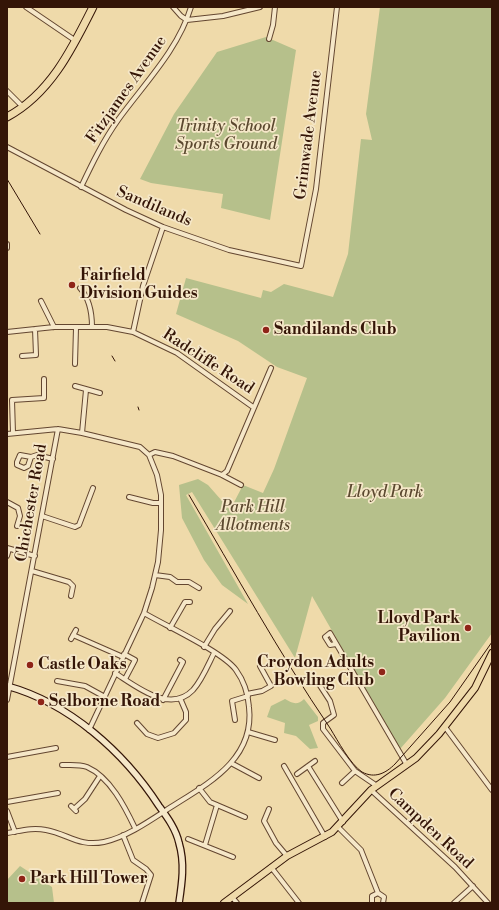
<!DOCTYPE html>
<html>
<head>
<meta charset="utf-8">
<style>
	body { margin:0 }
	#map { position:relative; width:499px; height:910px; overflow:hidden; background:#efdaaa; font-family:"Libre Bodoni",serif }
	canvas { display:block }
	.frame { position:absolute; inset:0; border:8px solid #341507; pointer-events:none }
</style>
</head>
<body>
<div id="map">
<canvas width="499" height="910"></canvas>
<div class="frame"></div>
</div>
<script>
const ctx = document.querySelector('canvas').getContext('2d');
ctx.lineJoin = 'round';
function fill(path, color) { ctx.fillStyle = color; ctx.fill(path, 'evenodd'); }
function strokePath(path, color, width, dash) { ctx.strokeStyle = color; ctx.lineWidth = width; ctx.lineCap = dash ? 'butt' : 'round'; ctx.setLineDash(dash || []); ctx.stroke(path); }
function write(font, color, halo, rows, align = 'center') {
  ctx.font = font + ' "Libre Bodoni",serif'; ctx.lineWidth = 3.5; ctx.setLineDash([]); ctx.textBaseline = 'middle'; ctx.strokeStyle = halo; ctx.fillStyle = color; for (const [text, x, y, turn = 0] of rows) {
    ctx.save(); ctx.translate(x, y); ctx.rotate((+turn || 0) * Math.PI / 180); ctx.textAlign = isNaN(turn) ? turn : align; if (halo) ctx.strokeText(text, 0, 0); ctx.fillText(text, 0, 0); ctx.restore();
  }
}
const green = new Path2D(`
	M380 7H492V633L445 698 400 749 312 596 295 658 192 492 186 495 248 604 222 585 204 560 182 518 179 485 198 479 208 485 230 510 243 485 263 493 274 469 307 378 277 367 238 341 176 314 186 278 261 298 263 290 271 292 284 284 333 297 348 254 361 139 372 140 366 114Z
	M266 37 296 50 270 220 221 208 223 194 151 183 140 179 174 114 217 52Z
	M285 699C292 703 297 706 304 699L318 717V721L309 725 318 748 310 749 296 736 284 733 285 723 267 717 271 706Z
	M20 866 52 887 54 903H7V880Z`);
const street = new Path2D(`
	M26 7 76 41
	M173 7 181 16 187 20 223 16 260 7
	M269 39 273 25 275 7
	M7 91 23 107
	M7 147 126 210 163 227 229 250 301 266 316 189 337 7
	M81 187C92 164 103 141 118 120 144 84 178 50 191 7
	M7 244V248
	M80 288C90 299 92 313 92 327
	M41 301 54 327
	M7 332 54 327H107L133 332 177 353 253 407
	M133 332 143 286 163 227
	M22 356 36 355 35 329
	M75 364 76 328
	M75 386 100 393
	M13 433 12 400 44 398V379
	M82 433 86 390
	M7 434 58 429 82 433 140 447 149 455 157 475 161 495V530L158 562 152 588 144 613 89 730
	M149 455 155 452 173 456 222 475 241 485
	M31 457 28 466 24 468 17 465V462L20 455 31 457 37 455 53 459
	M222 475 227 471 271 368
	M129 497 153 503H161
	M7 502 18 508 20 516 17 526
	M42 516 75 527 79 525 93 488
	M7 548 35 556
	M7 556 9 549
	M32 571 69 582 73 586 71 596
	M155 575 170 577 177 582H189L199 588
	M170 628 185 602H190
	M73 635 123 657
	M71 639 76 630
	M336 644 330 645 325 637 330 633 407 765
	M204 647 215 629 230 611
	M124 654 135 660 125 679
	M115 673C137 687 170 714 193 690 202 680 208 665 214 653
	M57 681 85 686 105 697
	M319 684 330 701 334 715 323 723V729L355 771 377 786
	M247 694 262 691 271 686 260 666
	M7 700 58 429
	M163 700 183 662 180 660
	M235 720 232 701 248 696
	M137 723 147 734 158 738 174 733 186 720V712L180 698
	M445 727 492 790
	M248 732 275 740
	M7 757 56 748
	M231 763 259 778
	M62 765C71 765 79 764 87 767 110 777 125 807 135 828
	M284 766 325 837
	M308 766 343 822
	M297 774 315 761
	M342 783 355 771
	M199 788 210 802 245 817
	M371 790 455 867 488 903
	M7 802 58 793
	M71 806 76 811
	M74 809 85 799 100 776
	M269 809 264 821 276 843 287 856
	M7 811 15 832
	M338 827 361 850 378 893
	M7 833C20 831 32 827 46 830 68 834 79 847 104 842 127 837 151 820 171 807 209 783 255 759 249 707 248 693 244 681 236 670 223 652 166 626 144 613
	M123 835 133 860 146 869 151 875 142 903
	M188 839 233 857
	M205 845 217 805
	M271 867 299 903
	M232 897 237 903
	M372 903V896L378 893 384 897 383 903
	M454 903 473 886`);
const secondary = new Path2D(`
	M7 686C69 703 124 752 159 806 167 817 176 829 179 843 185 863 182 883 179 903`);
const primary = new Path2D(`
	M224 903 287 856 332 832 371 790 416 758 439 734 475 688 492 653`);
const highway = new Path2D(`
	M7 117C50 94 72 49 93 7`);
const tram = new Path2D(`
	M7 179 40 234
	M112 356 115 361
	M138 407 139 410
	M189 495C235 573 279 653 330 728 338 741 350 764 362 772 375 779 386 773 395 764L450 702 492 642`);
const markers = [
	[72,285,4,"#8f2418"],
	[266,330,4,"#8f2418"],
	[468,628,4,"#8f2418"],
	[30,665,4,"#8f2418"],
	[382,672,4,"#8f2418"],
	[41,702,4,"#8f2418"],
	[22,879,4,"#8f2418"]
];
const streetNames = [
	["Fitzjames Avenue",127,90,-55],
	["Grimwade Avenue",309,135,-83],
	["Sandilands",154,207,23],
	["Radcliffe Road",208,362,33],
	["Chichester Road",32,503,-80],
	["Campden Road",430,829,43]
];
const parkNames = [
	["Trinity School",226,127],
	["Sports Ground",226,145],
	["Lloyd Park",385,493],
	["Park Hill",253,508],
	["Allotments",253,526]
];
const poiNames = [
	["Fairfield",80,276],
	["Division Guides",80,294],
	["Sandilands Club",274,330],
	["Lloyd Park",460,619,"right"],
	["Pavilion",460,637,"right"],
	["Croydon Adults",374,663,"right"],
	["Bowling Club",374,681,"right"],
	["Castle Oaks",38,665],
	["Selborne Road",49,702],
	["Park Hill Tower",30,879]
];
fill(green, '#b6c08b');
strokePath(street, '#634630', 6);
strokePath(secondary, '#341507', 8);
strokePath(primary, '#341507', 8);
strokePath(highway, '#341507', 9);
strokePath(street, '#f5e7c8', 4);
strokePath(secondary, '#f5e7c8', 5.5);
strokePath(primary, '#efdaaa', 6);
strokePath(highway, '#efdaaa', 7);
strokePath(tram, '#341507', 1);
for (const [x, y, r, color] of markers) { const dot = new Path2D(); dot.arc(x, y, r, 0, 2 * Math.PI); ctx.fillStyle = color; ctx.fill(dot); strokePath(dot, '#f5e7c8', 1.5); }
write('16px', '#341507', '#f5e7c8', streetNames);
write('italic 16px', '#5b482f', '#f5e7c8', parkNames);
write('bold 16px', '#341507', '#f5e7c8', poiNames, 'left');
</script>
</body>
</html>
